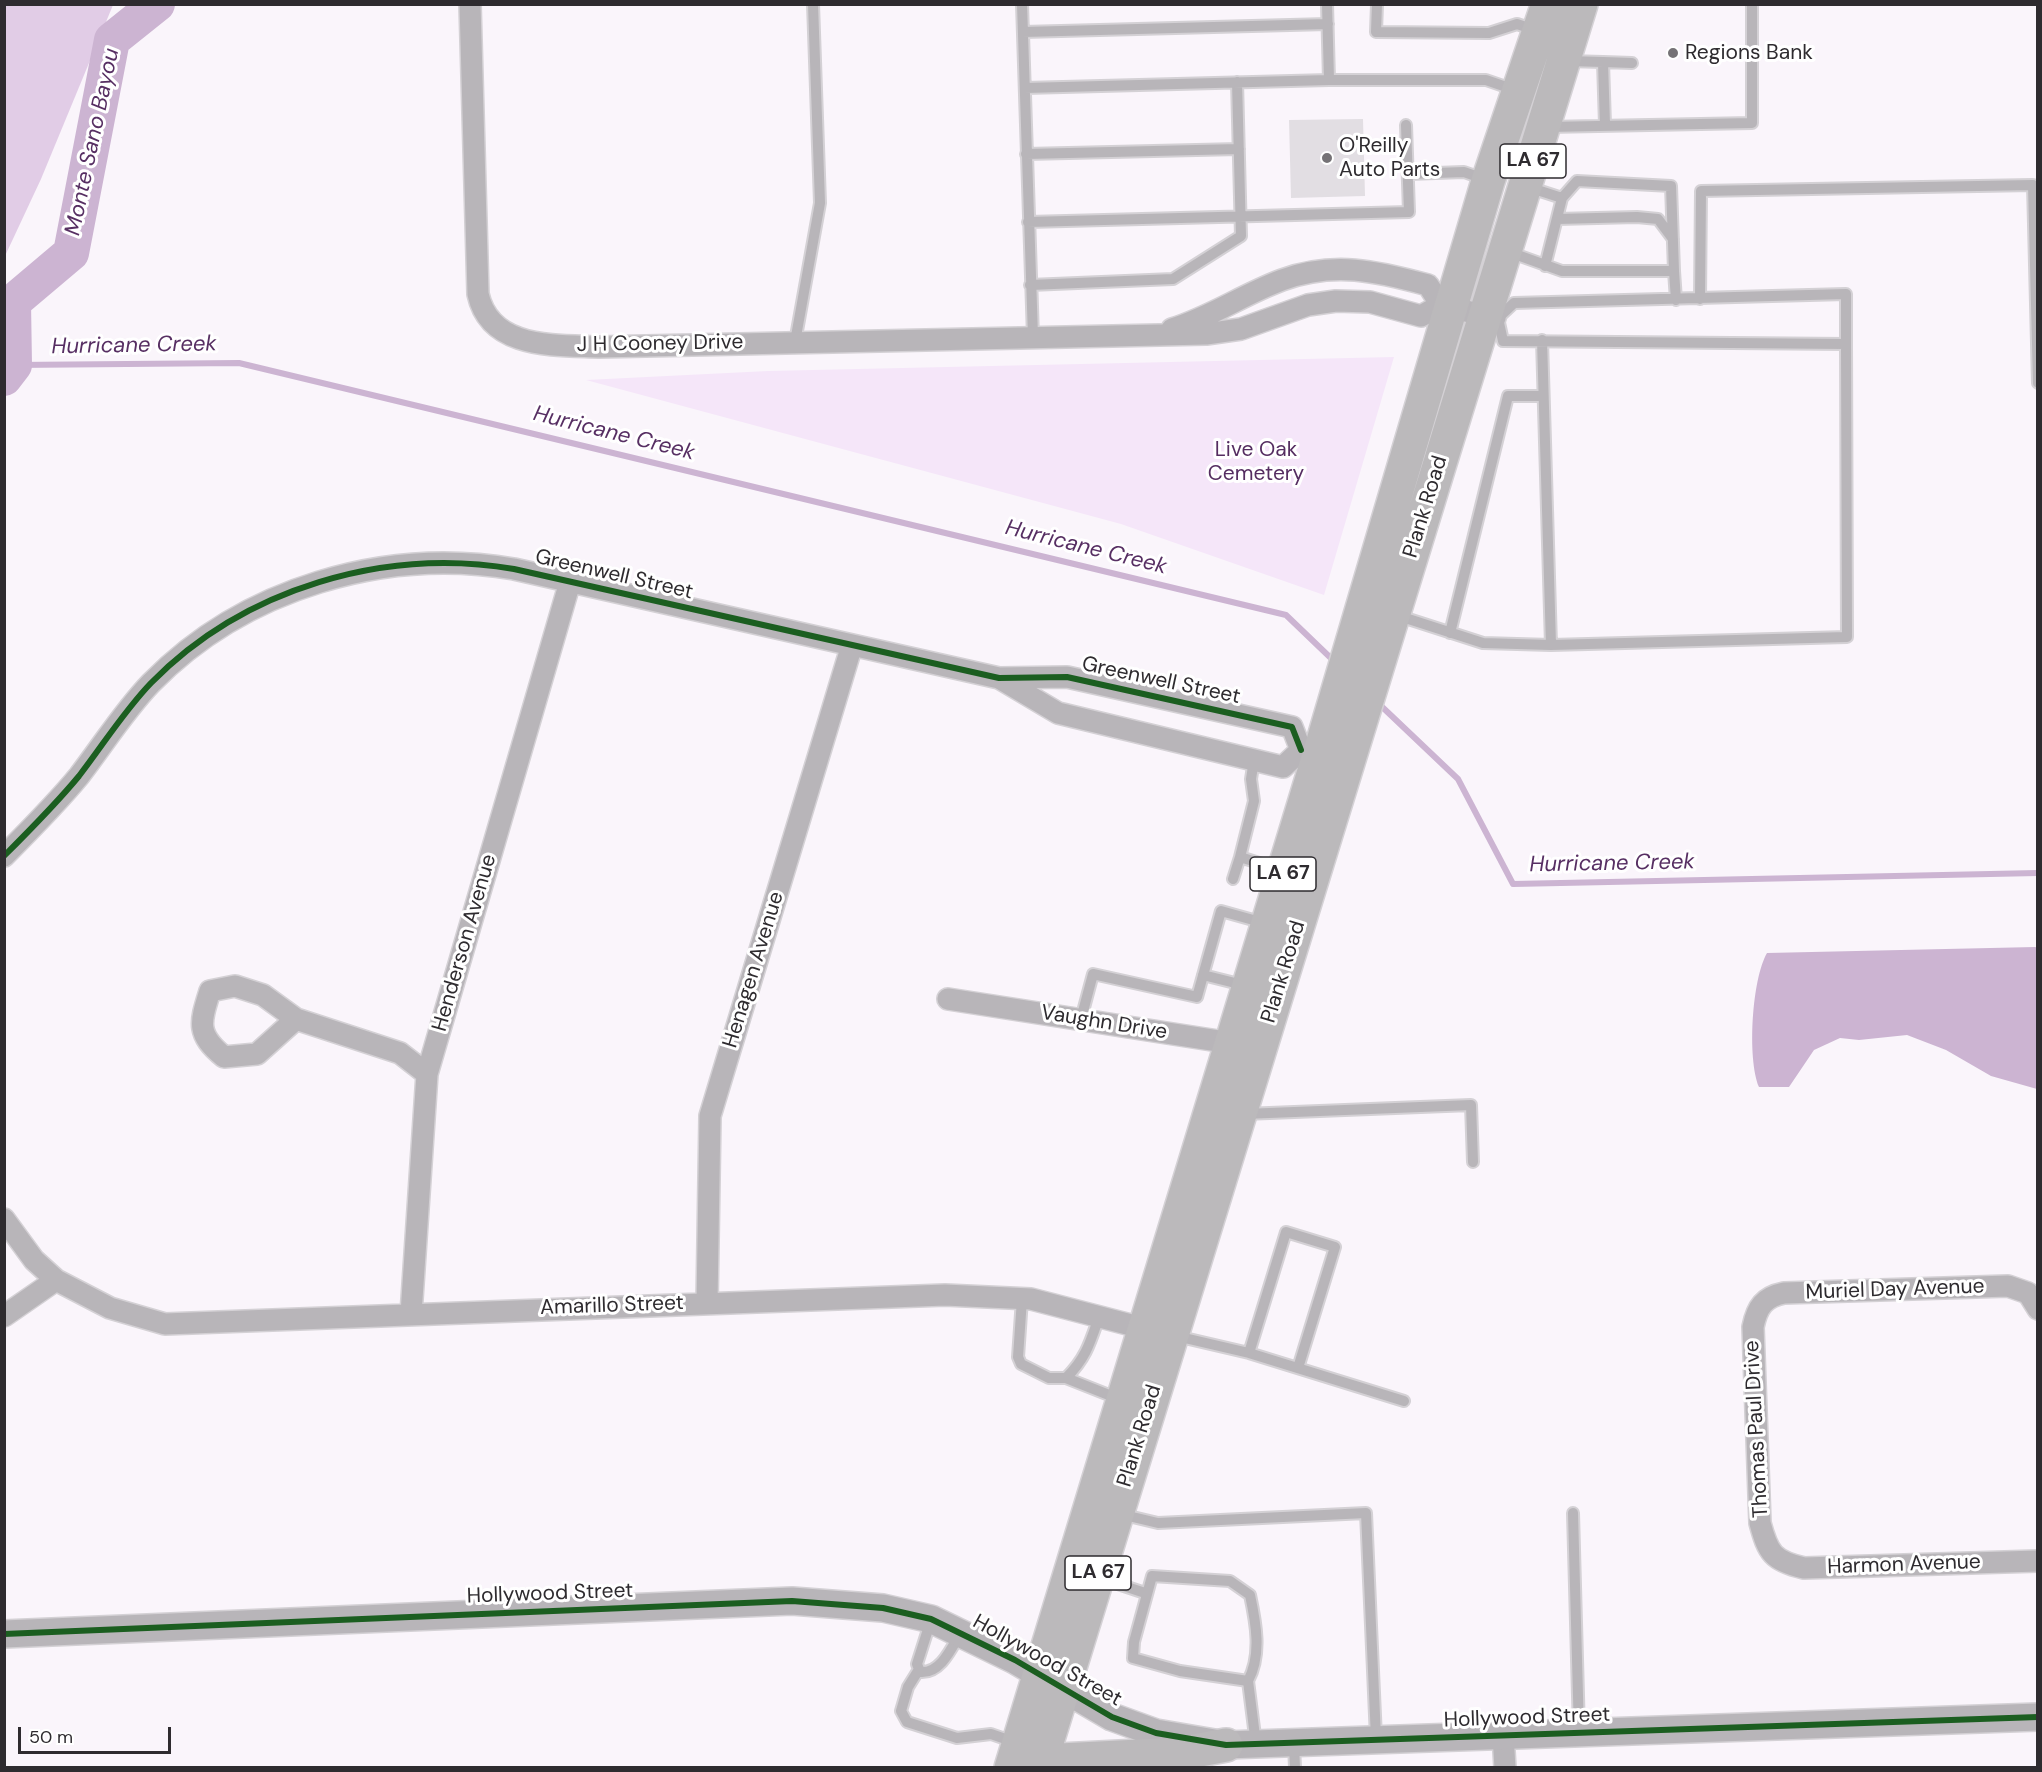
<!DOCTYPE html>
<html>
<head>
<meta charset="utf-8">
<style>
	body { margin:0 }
	#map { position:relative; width:2042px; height:1772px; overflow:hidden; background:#faf5fb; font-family:"DM Sans",sans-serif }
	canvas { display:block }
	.frame { position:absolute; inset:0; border:6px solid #2e2b2f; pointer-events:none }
	.scale { position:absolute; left:18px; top:1727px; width:153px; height:27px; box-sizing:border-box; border:3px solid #2e2b2f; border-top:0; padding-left:8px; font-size:18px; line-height:21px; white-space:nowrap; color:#2e2b2f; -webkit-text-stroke:4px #fff; paint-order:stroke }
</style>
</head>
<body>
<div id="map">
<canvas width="2042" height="1772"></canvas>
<div class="frame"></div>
<div class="scale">50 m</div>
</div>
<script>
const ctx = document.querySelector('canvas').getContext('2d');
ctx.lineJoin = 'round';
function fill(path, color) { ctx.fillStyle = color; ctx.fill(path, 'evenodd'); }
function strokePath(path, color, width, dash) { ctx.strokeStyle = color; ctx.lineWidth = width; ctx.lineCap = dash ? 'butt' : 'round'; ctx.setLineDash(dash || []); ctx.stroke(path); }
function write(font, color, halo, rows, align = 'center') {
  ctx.font = font + ' "DM Sans",sans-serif'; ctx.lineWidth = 6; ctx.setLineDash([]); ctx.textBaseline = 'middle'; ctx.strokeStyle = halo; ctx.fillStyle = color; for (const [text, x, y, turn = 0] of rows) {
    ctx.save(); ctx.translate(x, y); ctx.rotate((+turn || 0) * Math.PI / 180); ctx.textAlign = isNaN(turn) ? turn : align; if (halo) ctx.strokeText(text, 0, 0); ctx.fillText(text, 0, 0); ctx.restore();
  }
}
const green = new Path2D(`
	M1394 357 1324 595 1121 524 586 380 768 371Z`);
const forest = new Path2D(`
	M5 4 113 5 41 179 5 256Z`);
const water = new Path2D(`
	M2035 947 2038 948 2037 1089 1991 1076 1946 1050 1907 1035 1859 1040 1840 1038 1814 1050 1789 1087H1759C1747 1058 1752 979 1767 953Z`);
const stream = new Path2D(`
	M14 365 239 363 1286 615 1336 663
	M1378 703 1458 779 1513 884 2038 873`);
const river = new Path2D(`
	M4 378 14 365 13 302 71 253 112 40 157 4`);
const building = new Path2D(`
	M1363 119 1365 196 1291 198 1289 120Z`);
const service = new Path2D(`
	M1022 4 1033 337
	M1327 4 1329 80H1486L1515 90
	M1377 4 1376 32 1489 33 1517 24 1535 30
	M1023 32 1328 24
	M1568 61 1603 62 1605 125
	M1603 62 1632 63
	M1025 88 1329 80
	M1547 127 1752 123V4
	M1026 154 1239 149
	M1408 174 1464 172 1484 179
	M1528 187 1562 198 1545 266
	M1562 198 1577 181 1671 186 1674 271
	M1557 219 1637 217 1658 219 1673 239
	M1028 222 1409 212 1406 125
	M1509 252 1562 271H1674L1676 300
	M1030 285 1173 279 1241 236 1237 82
	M1846 294V344L1503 341 1498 318 1514 303Z
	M1700 299 1701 191 2033 185 2038 383
	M795 342 820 203 813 4
	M1396 615 1483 643 1551 645 1542 340
	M1450 633 1508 396H1543
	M1551 645 1847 637 1846 344
	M1254 760 1251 779 1254 801 1240 857 1281 870
	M1233 879 1240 857
	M1203 975 1247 986
	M1081 1019 1093 974 1197 997 1221 911 1264 923
	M1244 1114 1471 1105 1473 1162
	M1022 1299 1018 1357 1021 1364 1049 1378H1066C1086 1358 1090 1343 1099 1317
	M1176 1336 1249 1353 1404 1401
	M1249 1353 1286 1232 1335 1247 1298 1368
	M1066 1378 1119 1399
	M1573 1513 1579 1732
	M1120 1514 1158 1523 1366 1513 1376 1738
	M1100 1578 1145 1593
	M931 1620 917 1664 920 1672C941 1674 952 1647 961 1632
	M918 1671 908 1687 901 1711 907 1722 957 1738 991 1734 1014 1742
	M1248 1681C1262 1655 1256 1623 1250 1595L1230 1581 1152 1576 1134 1642 1133 1658 1180 1671 1248 1681 1256 1744
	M1294 1744 1295 1768`);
const minor = new Path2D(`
	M470 4 478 294C490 349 553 345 599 347L1206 334 1241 329 1308 305 1336 301 1370 302 1421 316 1441 305 1495 318
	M1172 329C1211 317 1244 294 1282 280 1334 261 1376 271 1428 285L1441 305
	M999 678 1058 713 1283 767 1301 750
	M4 856C30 830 56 804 79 776 103 745 124 711 151 683 244 588 385 547 514 569L999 678 1067 677 1292 727 1301 750
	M948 999 1244 1045
	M296 1019 257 1054 224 1057C196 1034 200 1023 210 991L235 986 263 995 296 1019 400 1053 427 1074
	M4 1219 34 1260 56 1280 4 1316
	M56 1280 110 1308 165 1324 945 1295 1031 1299 1154 1331
	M707 1303 710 1116 852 645
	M2038 1309 2028 1293 2008 1286 1784 1293C1764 1297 1757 1307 1753 1327L1760 1523C1768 1553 1773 1561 1804 1568L2038 1561
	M411 1314 427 1074 570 582
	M1503 1735 1505 1768`);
const tertiary = new Path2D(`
	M4 1634 792 1601 883 1608 931 1619 1015 1660 1112 1717 1156 1733 1226 1745 2038 1717`);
const primary = new Path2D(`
	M1011 1768 1319 755 1488 181 1548 4
	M1039 1768 1581 4
	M1041 1768 1060 1760 1179 1754 1226 1745`);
const cycleway = new Path2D(`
	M4 856C30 830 56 804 79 776 103 745 124 711 151 683 244 588 385 547 514 569L999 678 1067 677 1292 727 1301 750
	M4 1634 792 1601 883 1608 931 1619 1015 1660 1112 1717 1156 1733 1226 1745 2038 1717`);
const markers = [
	[1673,53,6,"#757276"],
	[1327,158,6,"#757276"]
];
const shields = [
	[1533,161,66],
	[1283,874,66],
	[1098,1573,66]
];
const shieldNames = [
	["LA 67",1533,161],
	["LA 67",1283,874],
	["LA 67",1098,1573]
];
const poiNames = [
	["Regions Bank",1685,53],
	["O'Reilly",1339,146],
	["Auto Parts",1339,170]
];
const streetNames = [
	["J H Cooney Drive",660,344,-1],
	["Plank Road",1426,507,-73],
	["Greenwell Street",614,575,13],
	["Greenwell Street",1161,681,12],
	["Henderson Avenue",465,943,-74],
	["Henagen Avenue",754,970,-73],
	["Plank Road",1284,972,-73],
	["Vaughn Drive",1104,1023,9],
	["Muriel Day Avenue",1895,1290,-2],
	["Amarillo Street",612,1306,-2],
	["Thomas Paul Drive",1757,1429,-93],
	["Plank Road",1140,1436,-73],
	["Harmon Avenue",1904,1565,-2],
	["Hollywood Street",550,1594,-2],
	["Hollywood Street",1047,1661,29],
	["Hollywood Street",1527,1718,-2]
];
const parkNames = [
	["Live Oak",1256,450],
	["Cemetery",1256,474]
];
const waterNames = [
	["Monte Sano Bayou",93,142,-78],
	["Hurricane Creek",134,346,-1],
	["Hurricane Creek",614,434,14],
	["Hurricane Creek",1086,548,14],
	["Hurricane Creek",1612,864,-1]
];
fill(green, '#f5e6f9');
fill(forest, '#e1cce6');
fill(water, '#ccb4d2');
strokePath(stream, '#ccb4d2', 6);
strokePath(river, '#ccb4d2', 36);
fill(building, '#e2dee3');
strokePath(service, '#d4d1d5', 14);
strokePath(minor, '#d4d1d5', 24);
strokePath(tertiary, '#d4d1d5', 30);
strokePath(primary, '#d4d1d5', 36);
strokePath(service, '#b8b5b9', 10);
strokePath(minor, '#b8b5b9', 21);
strokePath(tertiary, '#b8b5b9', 27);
strokePath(primary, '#bbb9bb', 33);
strokePath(cycleway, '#1b5e20', 6);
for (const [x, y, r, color] of markers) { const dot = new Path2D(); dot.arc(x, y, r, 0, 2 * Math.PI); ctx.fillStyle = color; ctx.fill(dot); strokePath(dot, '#fff', 2); }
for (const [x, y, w] of shields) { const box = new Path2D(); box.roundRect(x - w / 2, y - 17, w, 34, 4.5); ctx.fillStyle = '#fff'; ctx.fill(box); strokePath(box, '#2e2b2f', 1.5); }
write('bold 20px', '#2e2b2f', null, shieldNames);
write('21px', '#2e2b2f', '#fff', poiNames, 'left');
write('21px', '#2e2b2f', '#fff', streetNames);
write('21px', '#552d61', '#fff', parkNames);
write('italic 22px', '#572f63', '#fff', waterNames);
</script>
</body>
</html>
